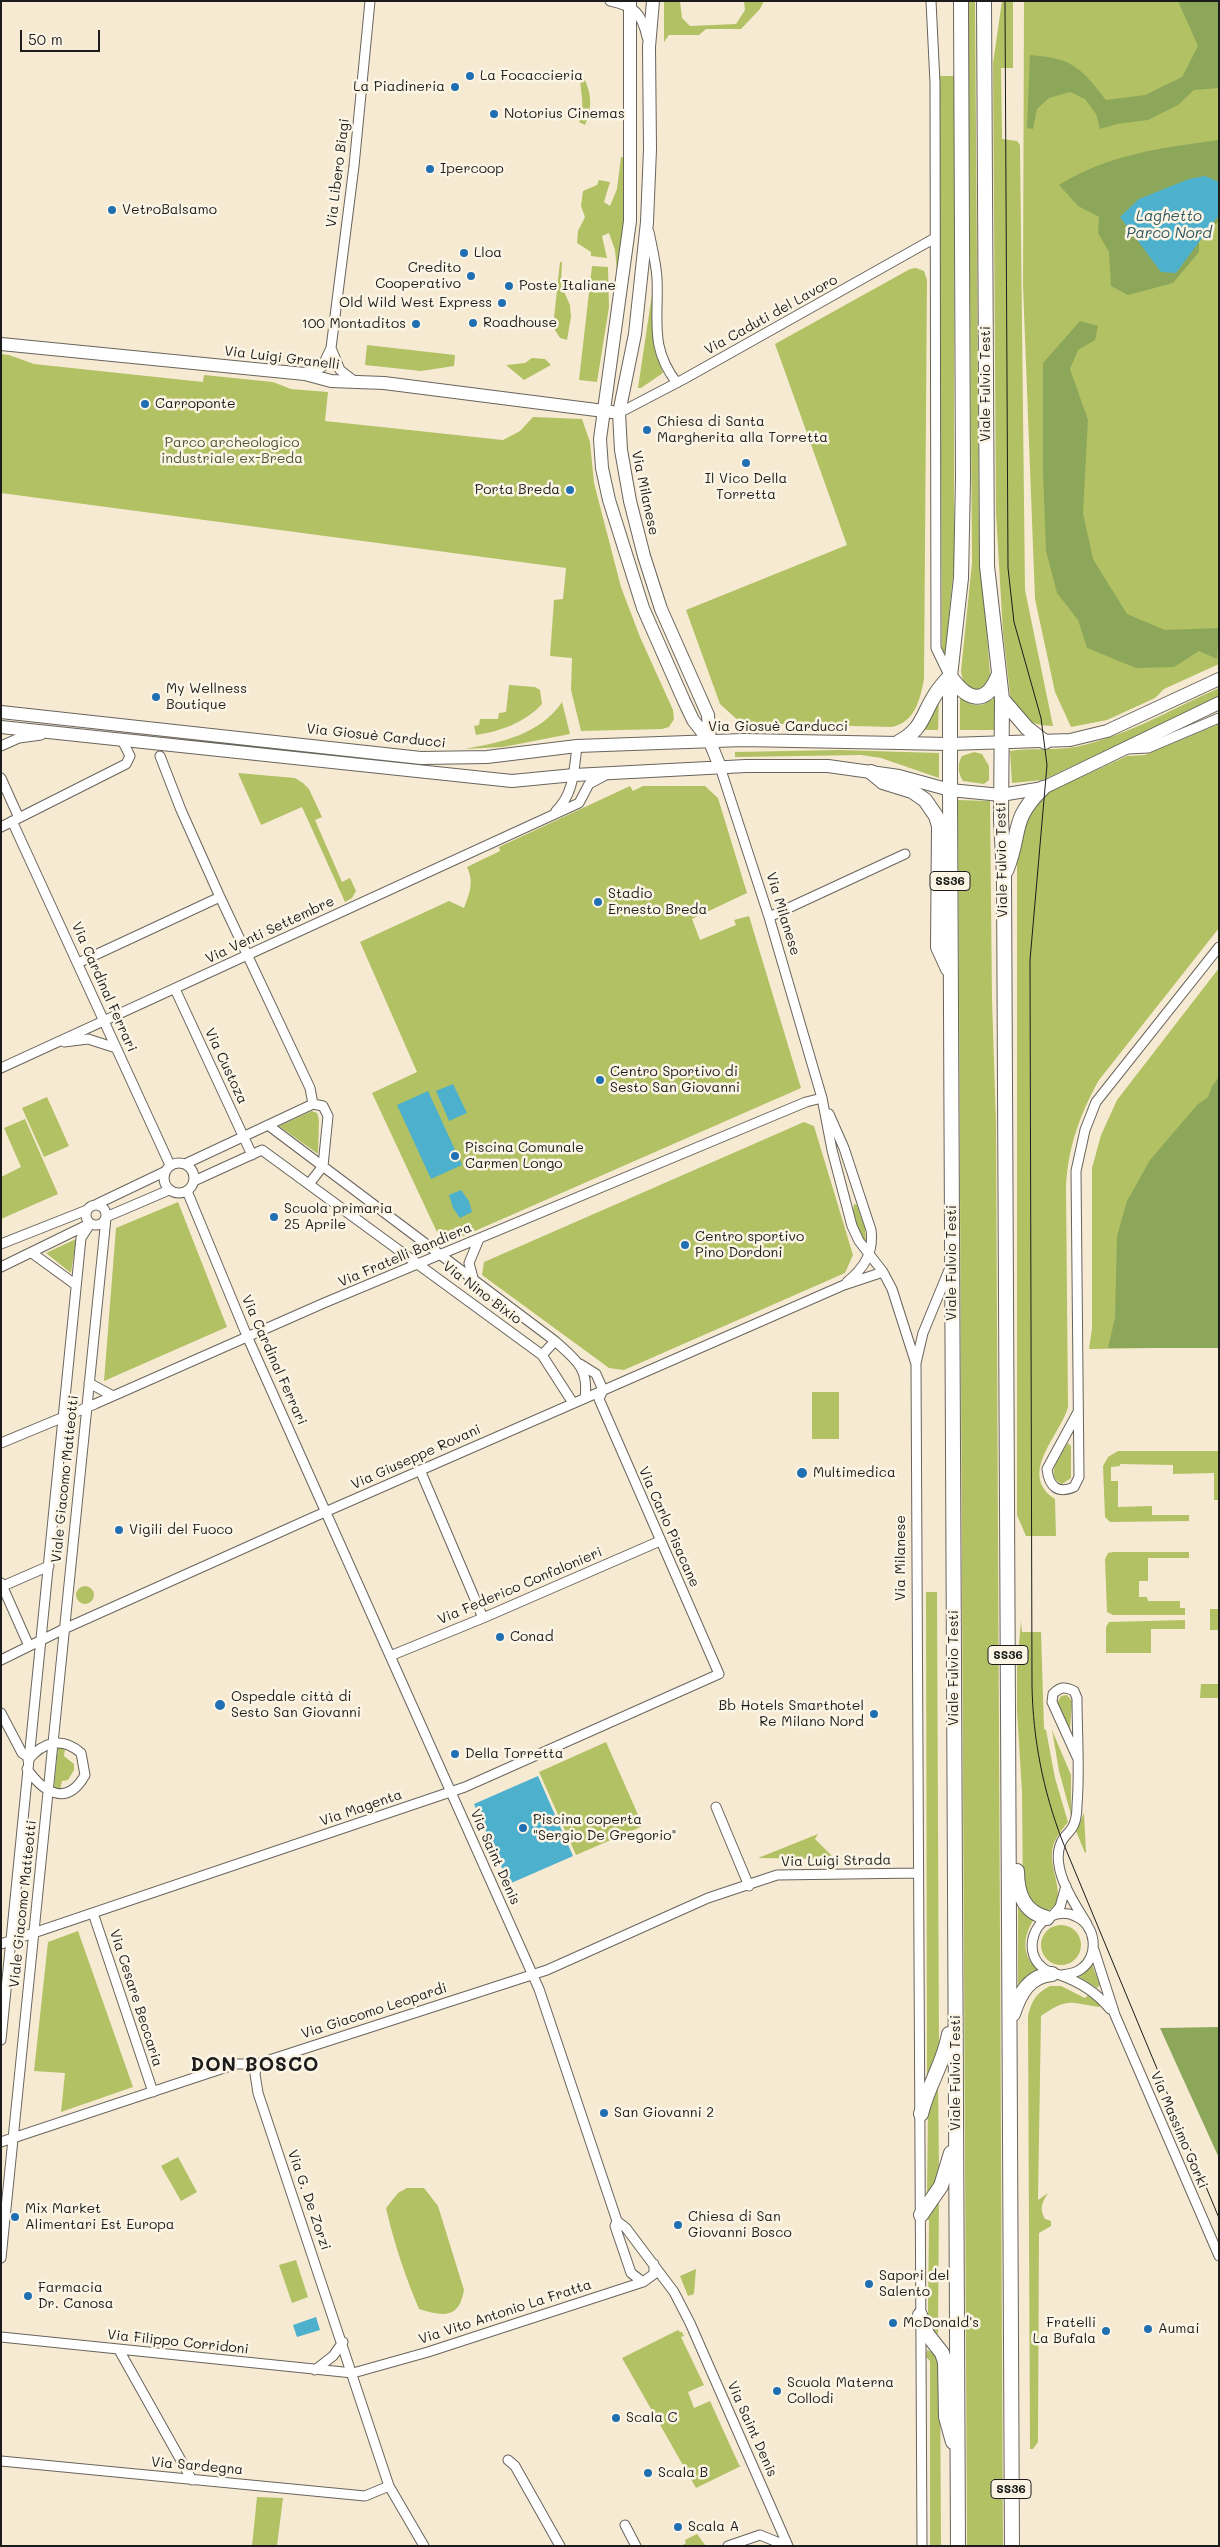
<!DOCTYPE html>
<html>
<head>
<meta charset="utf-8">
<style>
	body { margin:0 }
	#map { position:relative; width:1220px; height:2547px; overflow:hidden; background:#f7ead3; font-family:Mali,sans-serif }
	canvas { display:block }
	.frame { position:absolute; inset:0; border:2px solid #1c1c1c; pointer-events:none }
	.scale { position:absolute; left:20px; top:30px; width:80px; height:22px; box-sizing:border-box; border:2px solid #1c1c1c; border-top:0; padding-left:6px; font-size:15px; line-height:18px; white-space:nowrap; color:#1c1c1c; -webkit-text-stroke:4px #fcf5e5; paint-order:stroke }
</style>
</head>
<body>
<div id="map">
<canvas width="1220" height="2547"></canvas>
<div class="frame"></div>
<div class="scale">50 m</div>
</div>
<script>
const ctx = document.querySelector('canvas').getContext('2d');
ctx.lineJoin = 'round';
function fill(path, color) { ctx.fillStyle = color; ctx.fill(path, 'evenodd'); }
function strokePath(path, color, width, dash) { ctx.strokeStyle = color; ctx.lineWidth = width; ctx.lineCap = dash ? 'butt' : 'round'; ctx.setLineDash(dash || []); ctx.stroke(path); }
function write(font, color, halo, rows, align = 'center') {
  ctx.font = font + ' Mali,sans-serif'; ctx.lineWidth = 5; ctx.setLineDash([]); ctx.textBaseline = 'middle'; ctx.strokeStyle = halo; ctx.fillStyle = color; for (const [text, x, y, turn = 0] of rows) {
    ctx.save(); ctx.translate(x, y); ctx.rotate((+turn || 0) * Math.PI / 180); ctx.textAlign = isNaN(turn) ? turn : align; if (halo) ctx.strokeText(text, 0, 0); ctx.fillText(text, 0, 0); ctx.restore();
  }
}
const green = new Path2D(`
	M664 1H680L682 18 690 26 736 24 745 10 744 1H764L760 9 741 29H706L699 35H669L664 42Z
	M968 1H975L979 532 990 674C987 698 963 695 961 671L972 563Z
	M1002 1H1013V68H1001L1002 139 1017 141 1020 145 1025 590 1053 726C1029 725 1026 720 1011 702L1003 633 996 513 993 63Z
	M1024 1H1219V664L1164 689 1155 698 1107 720 1071 727 1055 692 1035 599 1023 286Z
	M581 73C592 91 593 106 585 125L579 122C587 99 578 92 581 73Z
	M939 76H954V566L945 654 942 653Z
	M621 157H624V218L618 283 615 250 609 233 602 236 607 258 591 256V252L577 243 578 231 585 217 581 206 583 191 597 185 599 180 610 182 604 202 610 206 617 189Z
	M560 262H562L561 285 570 305 571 317 567 340 560 338 553 327Z
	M592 266 608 267 609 307 597 382 579 380Z
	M916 268 924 271 927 280 924 679C920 700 915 722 892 727L741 723 720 704 686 610 847 545 775 344 910 269Z
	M652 294 654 348 663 373 641 388H638Z
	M367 345 455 355 454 366 421 371 365 365Z
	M1 354 9 355 34 364 203 382 204 375 273 382 291 389 328 392 325 421 503 440 520 431 533 417 582 419 590 442 594 483 621 587 640 637 673 710 674 719 669 727 662 729 581 731 571 690 572 658 550 656 554 600 563 599 566 568 1 493Z
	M532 358 545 359 551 365 524 380 506 365 525 363Z
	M509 685 535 687 540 690 542 704C526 722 499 732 476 735L474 726 479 725 480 719H498L499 713 506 712Z
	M1219 688V697L1043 780 1012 783 1010 751C1030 748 1049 750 1068 748 1118 741 1173 708 1219 688Z
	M937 697H939L938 730H925Z
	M960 697C972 708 982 708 995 697V730H960Z
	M562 702 570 734 503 747 464 749C499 743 540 735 562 702Z
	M1219 724V928L1099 1080C1080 1114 1068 1147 1066 1186L1068 1407C1060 1436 1017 1474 1055 1499L1056 1536H1026L1017 1515V835L1042 795 1127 756 1145 755Z
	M839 750 939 753V778L881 758 861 755 735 757V752Z
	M974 752 982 754 989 766V780L984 784 963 781C958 773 957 765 962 756Z
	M238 773 295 778 303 783 309 789 322 817 315 820 342 882 350 878 356 891 352 898 345 902 302 807 261 825Z
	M630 786 633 791 643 786H705L718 798 747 893 692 919 700 940 736 925 734 920 749 916 801 1088 443 1245 372 1093 417 1072 360 942 449 901 464 908C470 892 474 882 467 867L500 851 499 847Z
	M958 800 990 801 992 999 996 1124 1003 2546H967Z
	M1219 968V1347L1089 1349 1092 1328V1168L1101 1135 1117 1100Z
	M47 1097 69 1146 44 1157 22 1108Z
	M312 1111 317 1113 319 1120 318 1154 279 1126Z
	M25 1119 58 1194 1 1219V1177L21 1167 4 1128Z
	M804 1122 814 1126 853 1255 845 1273 624 1370 609 1368 482 1275 484 1262Z
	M178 1202 227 1327 104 1381 116 1228Z
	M854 1204 857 1205 865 1229 866 1241C858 1234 851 1214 854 1204Z
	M76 1239 71 1273 46 1253Z
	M812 1392H839V1439H812Z
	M1068 1443 1071 1446V1478L1062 1484C1043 1476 1061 1455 1068 1443Z
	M1118 1451H1219V1500H1214V1473L1173 1474V1465L1120 1464V1466L1111 1467V1481H1118V1507L1152 1506V1515H1189V1521L1110 1522 1105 1517 1103 1466 1108 1457Z
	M1113 1552H1189V1558H1148V1581H1139V1597H1147L1148 1601H1180V1608H1185V1615H1113L1107 1612 1105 1559 1108 1553Z
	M76 1595a9 9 0 1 1 18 0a9 9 0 1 1-18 0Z
	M926 1592H937L939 2049 930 2075H927Z
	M1210 1609H1219V1630H1210Z
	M1185 1620V1629H1151V1653H1106V1627L1109 1622Z
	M1021 1621 1022 1632H1041L1044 1729 1046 1730 1055 1778 1068 1822C1060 1832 1053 1840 1052 1853 1050 1874 1074 1911 1038 1912L1023 1891 1022 1793 1017 1710V1668Z
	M1201 1684H1219V1698H1200Z
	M1067 1695 1072 1701 1070 1731 1067 1729 1057 1703 1061 1696Z
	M1052 1730 1071 1775V1815L1059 1771Z
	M606 1742 643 1826 576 1855 539 1772Z
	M58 1746 65 1748 64 1756 74 1764V1770L68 1780 62 1781 60 1790 54 1789Z
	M1084 1813 1086 1852 1085 1853 1076 1831Z
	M818 1834 815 1839 835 1859 758 1858Z
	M1020 1907 1034 1919C1023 1936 1021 1956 1038 1970L1020 1985 1018 1984V1908Z
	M1041 1945a20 20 0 1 1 40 0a20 20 0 1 1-40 0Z
	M78 1931 133 2087 61 2112 65 2073 34 2071 48 1942Z
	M1091 1962 1100 1985 1097 1988 1078 1976Z
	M1050 1986H1061L1085 1998 1090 1993 1102 2003 1099 2007C1069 2003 1069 1997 1041 2016L1038 2200 1048 2193C1042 2203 1039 2208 1045 2219L1051 2221V2226L1039 2233 1038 2442 1033 2449H1030L1028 2016C1032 2001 1035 1994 1050 1986Z
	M938 2077 939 2170 938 2177 927 2199 928 2108Z
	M178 2157 197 2192 181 2201 161 2166Z
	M407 2188H424L438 2206 464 2290C459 2320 442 2316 419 2309 405 2276 394 2243 386 2208L398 2193Z
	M939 2193 938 2334 930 2327 928 2313 929 2220 926 2219 928 2210Z
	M296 2260 308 2297 292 2303 279 2265Z
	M696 2269 694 2294 688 2296 680 2276Z
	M678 2330 680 2332H682L684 2336 681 2337 704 2385 688 2392 694 2408 710 2401 739 2465 741 2466 696 2488 622 2358Z
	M927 2350 938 2355 940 2362 941 2546H930V2361L926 2357Z
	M257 2497 283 2498 277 2546H252Z
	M697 2534 705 2545 681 2546 686 2543 685 2540Z`);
const forest = new Path2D(`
	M1178 1H1219V88L1194 90 1178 105 1148 120 1117 124 1100 129 1096 114 1085 99 1070 92 1049 98 1037 109 1033 129 1027 128 1030 55C1073 58 1081 68 1106 100L1145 95 1182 77 1198 46Z
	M1219 140V221L1199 241V252L1173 283 1128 295 1111 286 1109 252 1098 233 1099 217 1078 206 1059 185C1109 154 1161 148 1219 140Z
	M1080 321 1098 326 1095 340 1078 350 1070 369 1088 420 1083 513 1093 559 1127 614 1165 630 1219 628 1217 659 1199 651 1174 667 1136 668 1087 648 1078 620 1057 593 1046 551 1043 472V363Z
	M1219 1077V1348H1108L1115 1318 1117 1236 1127 1201 1150 1160 1197 1105 1208 1097 1212 1086Z
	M1219 2027V2158L1160 2028Z`);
const water = new Path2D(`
	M1205 176 1219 182V215L1176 273 1161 272 1120 217 1139 199 1189 179Z
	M453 1084 467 1113 449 1121 436 1091Z
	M428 1091 462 1165 431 1179 397 1105Z
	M461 1190 469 1201 472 1212 460 1218 453 1208 449 1195Z
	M538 1776 573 1856 509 1884 474 1804Z
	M316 2317 320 2330 297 2337 293 2325Z`);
const street = new Path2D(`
	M610 1C635 6 642 14 647 37
	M931 1 935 83 936 648 949 675
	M649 232C652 247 656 263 657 278 659 320 649 347 677 383
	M331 348 340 370 353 380
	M305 374 322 367 331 348 354 166 370 1
	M619 413 684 379 935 238
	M1 746 19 738 41 735
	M1127 749 1148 748 1219 718
	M160 756 181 810 220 897 310 1088 313 1104
	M720 767 769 917 822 1098 832 1150 852 1226 859 1241 883 1272 892 1289 916 1364 922 2546
	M1 778 19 818
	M556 811C574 794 574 769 577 746
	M12 821 170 1165
	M1 827 126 764 130 756 122 740
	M769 917 905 854
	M78 963 220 897
	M175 989 252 1155
	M64 1042 88 1039 116 1048
	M1 1068 579 803 589 784 604 776
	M829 1114 844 1148 871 1230C874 1253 864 1268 847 1282
	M268 1125 555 1341C576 1360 589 1368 585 1398
	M164 1178a15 15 0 1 1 30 0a15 15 0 1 1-30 0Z
	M185 1164 313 1104 323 1106 328 1116 323 1166 309 1184
	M194 1181 262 1150 542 1355 573 1403
	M187 1191 247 1336 539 1989 617 2221
	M97 1204 164 1172
	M86 1215a10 10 0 1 1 20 0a10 10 0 1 1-20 0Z
	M106 1217 169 1190
	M1 1244 87 1210
	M32 1253 76 1285
	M1 1267 89 1224
	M473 1278 469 1263 479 1239
	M542 1355 555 1341
	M916 1363 923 1333 949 1270
	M580 1364 596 1374 603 1390
	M89 1383 113 1396
	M1078 1412 1047 1469C1049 1487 1058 1494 1074 1487L1079 1477 1076 1171 1085 1130 1096 1102 1219 947
	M1 1443 95 1404 324 1303 806 1102 822 1098
	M420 1470 483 1618
	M1 1583 29 1646
	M3 1586 49 1566
	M390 1656 483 1618 660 1541
	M1 1660 64 1629 316 1516 844 1285 883 1272
	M1 1713 22 1753 28 1757
	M1077 1757 1052 1702 1053 1694C1060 1687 1065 1686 1074 1691L1077 1698C1077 1734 1080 1770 1077 1805 1077 1812 1076 1822 1072 1828 1069 1833 1063 1837 1061 1843 1050 1868 1074 1903 1087 1924
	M27 1769C44 1793 67 1807 85 1775L81 1753C62 1736 43 1742 28 1760
	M716 1807 749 1886
	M93 1913 153 2092
	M1053 1915 1060 1907 1066 1886
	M1 1944 465 1787 719 1674 599 1399 603 1390
	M1094 1950 1115 2015 1219 2256
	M1060 1975C1068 1974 1075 1974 1081 1969 1100 1956 1096 1924 1075 1916 1067 1912 1057 1913 1049 1917 1031 1927 1025 1954 1043 1968 1048 1972 1053 1973 1060 1975 1080 1982 1097 1993 1110 2009
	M1 2040 81 1238 90 1224
	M257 2064 255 2074 258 2093 389 2486 424 2546
	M1 2142 236 2064H257L547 1970 708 1898 777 1875 918 1873
	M617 2221 626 2228 674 2292 690 2323 788 2546
	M617 2221 615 2226 631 2273 643 2282
	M1 2258 106 1218
	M1 2337 353 2373 428 2352 643 2282 654 2274V2264
	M119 2350 192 2480
	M315 2370 333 2356 343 2342
	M508 2460 515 2466 560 2546
	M1 2461 365 2496 389 2486
	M625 2525 636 2546
	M728 2546 760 2535 787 2546`);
const secondary = new Path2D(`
	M630 1V221L600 439 602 468 609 500 643 608 684 701 693 720 710 742 720 767
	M653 1 649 47 650 149 647 222 635 334 619 413 621 450 630 501 644 556 661 609 708 715 710 742
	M1 344 305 374 331 381 384 383 612 412
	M1 712 421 758 487 757 577 746 743 740 950 744 1070 740 1107 731 1219 679
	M1 727 512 781 574 775 746 766H828L899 776 950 790 1001 795 1043 788 1219 703`);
const primary = new Path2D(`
	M984 1 987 566 1002 699 1001 819 1004 876 1012 2546
	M950 676C966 699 985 708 998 676
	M1002 699 1027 728 1045 742
	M899 742C923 729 922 715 935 695 939 688 945 682 950 676
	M871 772 883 782 912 791 925 800 936 816 939 826 938 947 948 969
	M1006 871C1022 833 1009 821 1043 788
	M1017 1871C1017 1894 1024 1912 1047 1918
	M1013 2014C1020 1993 1029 1976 1052 1974
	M921 2114C928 2085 944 2063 949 2034
	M921 2215 941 2186 951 2153
	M920 2315 927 2334 942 2353 945 2362 946 2417 953 2442
	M958 2546 950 790V676L961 578 963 479 961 1`);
const tram = new Path2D(`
	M1005 1 1008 568 1014 622 1041 718 1047 765 1030 960 1032 1686C1033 1739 1043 1790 1062 1840L1219 2218`);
const markers = [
	[470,76,5,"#1f6fb2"],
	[455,87,5,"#1f6fb2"],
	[494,114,5,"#1f6fb2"],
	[430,169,5,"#1f6fb2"],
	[112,210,5,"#1f6fb2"],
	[464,253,5,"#1f6fb2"],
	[471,276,5,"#1f6fb2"],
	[509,286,5,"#1f6fb2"],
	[502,303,5,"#1f6fb2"],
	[473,323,5,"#1f6fb2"],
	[416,324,5,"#1f6fb2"],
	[145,404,5,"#1f6fb2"],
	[647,430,5,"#1f6fb2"],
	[746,463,5,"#1f6fb2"],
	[570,490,5,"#1f6fb2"],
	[156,697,5,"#1f6fb2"],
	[598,902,5,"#1f6fb2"],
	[600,1080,5,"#1f6fb2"],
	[455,1156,5,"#1f6fb2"],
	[274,1217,5,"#1f6fb2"],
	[685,1245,5,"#1f6fb2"],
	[802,1473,6,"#1f6fb2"],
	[119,1530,5,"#1f6fb2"],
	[500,1637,5,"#1f6fb2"],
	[220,1705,6,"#1f6fb2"],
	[874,1714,5,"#1f6fb2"],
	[455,1754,5,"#1f6fb2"],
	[523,1828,5,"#1f6fb2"],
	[604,2113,5,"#1f6fb2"],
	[15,2217,5,"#1f6fb2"],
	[678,2225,5,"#1f6fb2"],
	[869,2284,5,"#1f6fb2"],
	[28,2296,5,"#1f6fb2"],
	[893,2323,5,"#1f6fb2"],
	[1148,2329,5,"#1f6fb2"],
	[1106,2331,5,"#1f6fb2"],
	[777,2391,5,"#1f6fb2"],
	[616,2418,5,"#1f6fb2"],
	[648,2473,5,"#1f6fb2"],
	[678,2527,5,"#1f6fb2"]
];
const shields = [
	[950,881,40],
	[1008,1655,40],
	[1011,2489,40]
];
const shieldNames = [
	["SS36",950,881],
	["SS36",1008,1655],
	["SS36",1011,2489]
];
const poiNames = [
	["La Focaccieria",480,76],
	["La Piadineria",445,87,"right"],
	["Notorius Cinemas",504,114],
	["Ipercoop",440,169],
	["VetroBalsamo",122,210],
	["Lloa",474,253],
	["Credito",461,268,"right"],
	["Cooperativo",461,284,"right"],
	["Poste Italiane",519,286],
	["Old Wild West Express",492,303,"right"],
	["Roadhouse",483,323],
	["100 Montaditos",406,324,"right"],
	["Carroponte",155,404],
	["Chiesa di Santa",657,422],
	["Margherita alla Torretta",657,438],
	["Il Vico Della",746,479,"center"],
	["Torretta",746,495,"center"],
	["Porta Breda",560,490,"right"],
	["My Wellness",166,689],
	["Boutique",166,705],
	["Stadio",608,894],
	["Ernesto Breda",608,910],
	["Centro Sportivo di",610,1072],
	["Sesto San Giovanni",610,1088],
	["Piscina Comunale",465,1148],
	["Carmen Longo",465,1164],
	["Scuola primaria",284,1209],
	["25 Aprile",284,1225],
	["Centro sportivo",695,1237],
	["Pino Dordoni",695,1253],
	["Multimedica",813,1473],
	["Vigili del Fuoco",129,1530],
	["Conad",510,1637],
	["Ospedale città di",231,1697],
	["Sesto San Giovanni",231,1713],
	["Bb Hotels Smarthotel",864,1706,"right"],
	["Re Milano Nord",864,1722,"right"],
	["Della Torretta",465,1754],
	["Piscina coperta",533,1820],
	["\"Sergio De Gregorio\"",533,1836],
	["San Giovanni 2",614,2113],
	["Mix Market",25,2209],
	["Alimentari Est Europa",25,2225],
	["Chiesa di San",688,2217],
	["Giovanni Bosco",688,2233],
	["Sapori del",879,2276],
	["Salento",879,2292],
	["Farmacia",38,2288],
	["Dr. Canosa",38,2304],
	["McDonald's",903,2323],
	["Fratelli",1096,2323,"right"],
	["La Bufala",1096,2339,"right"],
	["Aumai",1158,2329],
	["Scuola Materna",787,2383],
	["Collodi",787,2399],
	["Scala C",626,2418],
	["Scala B",658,2473],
	["Scala A",688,2527]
];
const streetNames = [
	["Via Libero Biagi",338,173,-83],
	["Via Caduti del Lavoro",771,315,-29],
	["Via Luigi Granelli",282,358,7],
	["Viale Fulvio Testi",986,384,-90],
	["Via Milanese",645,493,78],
	["Via Giosuè Carducci",778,727],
	["Via Giosuè Carducci",376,736,6],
	["Viale Fulvio Testi",1002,860,-91],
	["Via Milanese",783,914,73],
	["Via Venti Settembre",270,930,-25],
	["Via Cardinal Ferrari",104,987,66],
	["Via Custoza",226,1066,65],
	["Via Fratelli Bandiera",405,1255,-23],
	["Viale Fulvio Testi",952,1263,-90],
	["Via Nino Bixio",482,1293,37],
	["Via Cardinal Ferrari",274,1360,66],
	["Via Giuseppe Rovani",416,1457,-24],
	["Viale Giacomo Matteotti",65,1479,-84],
	["Via Carlo Pisacane",669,1527,66],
	["Via Milanese",901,1558,-90],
	["Via Federico Confalonieri",520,1586,-23],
	["Viale Fulvio Testi",954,1668,-90],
	["Via Magenta",361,1808,-19],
	["Via Saint Denis",495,1857,66],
	["Via Luigi Strada",836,1861,-1],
	["Viale Giacomo Matteotti",23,1904,-84],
	["Via Cesare Beccaria",136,1998,72],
	["Via Giacomo Leopardi",374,2011,-18],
	["Viale Fulvio Testi",956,2073,-90],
	["Via Massimo Gorki",1179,2130,67],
	["Via G. De Zorzi",309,2200,71],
	["Via Vito Antonio La Fratta",505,2312,-18],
	["Via Filippo Corridoni",178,2342,6],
	["Via Saint Denis",752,2429,66],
	["Via Sardegna",197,2466,5]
];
const parkNames = [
	["Parco archeologico",232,443],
	["industriale ex-Breda",232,459]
];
const waterNames = [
	["Laghetto",1169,216],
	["Parco Nord",1169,233]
];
const districtNames = [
	["DON BOSCO",255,2065]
];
fill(green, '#b2c164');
fill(forest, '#8da75a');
fill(water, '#4db0cc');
strokePath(street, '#69645c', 11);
strokePath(secondary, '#69645c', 14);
strokePath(primary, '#69645c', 16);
strokePath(street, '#fff', 9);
strokePath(secondary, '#fff', 12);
strokePath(primary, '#fff', 14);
strokePath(tram, '#1c1c1c', 1);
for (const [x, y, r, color] of markers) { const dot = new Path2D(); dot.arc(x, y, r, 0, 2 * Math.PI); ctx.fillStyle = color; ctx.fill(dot); strokePath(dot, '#fcf5e5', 2); }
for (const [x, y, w] of shields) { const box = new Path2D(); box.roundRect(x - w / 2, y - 9.5, w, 19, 4); ctx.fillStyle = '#fcf5e5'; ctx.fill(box); strokePath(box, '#1c1c1c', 1); }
write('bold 12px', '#1c1c1c', null, shieldNames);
write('14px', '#1c1c1c', '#fcf5e5', poiNames, 'left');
write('14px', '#1c1c1c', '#fcf5e5', streetNames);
write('14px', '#505635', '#fcf5e5', parkNames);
write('italic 15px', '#305762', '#fcf5e5', waterNames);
ctx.letterSpacing = '1px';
write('bold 19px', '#1c1c1c', '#fcf5e5', districtNames);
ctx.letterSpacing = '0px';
</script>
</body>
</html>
